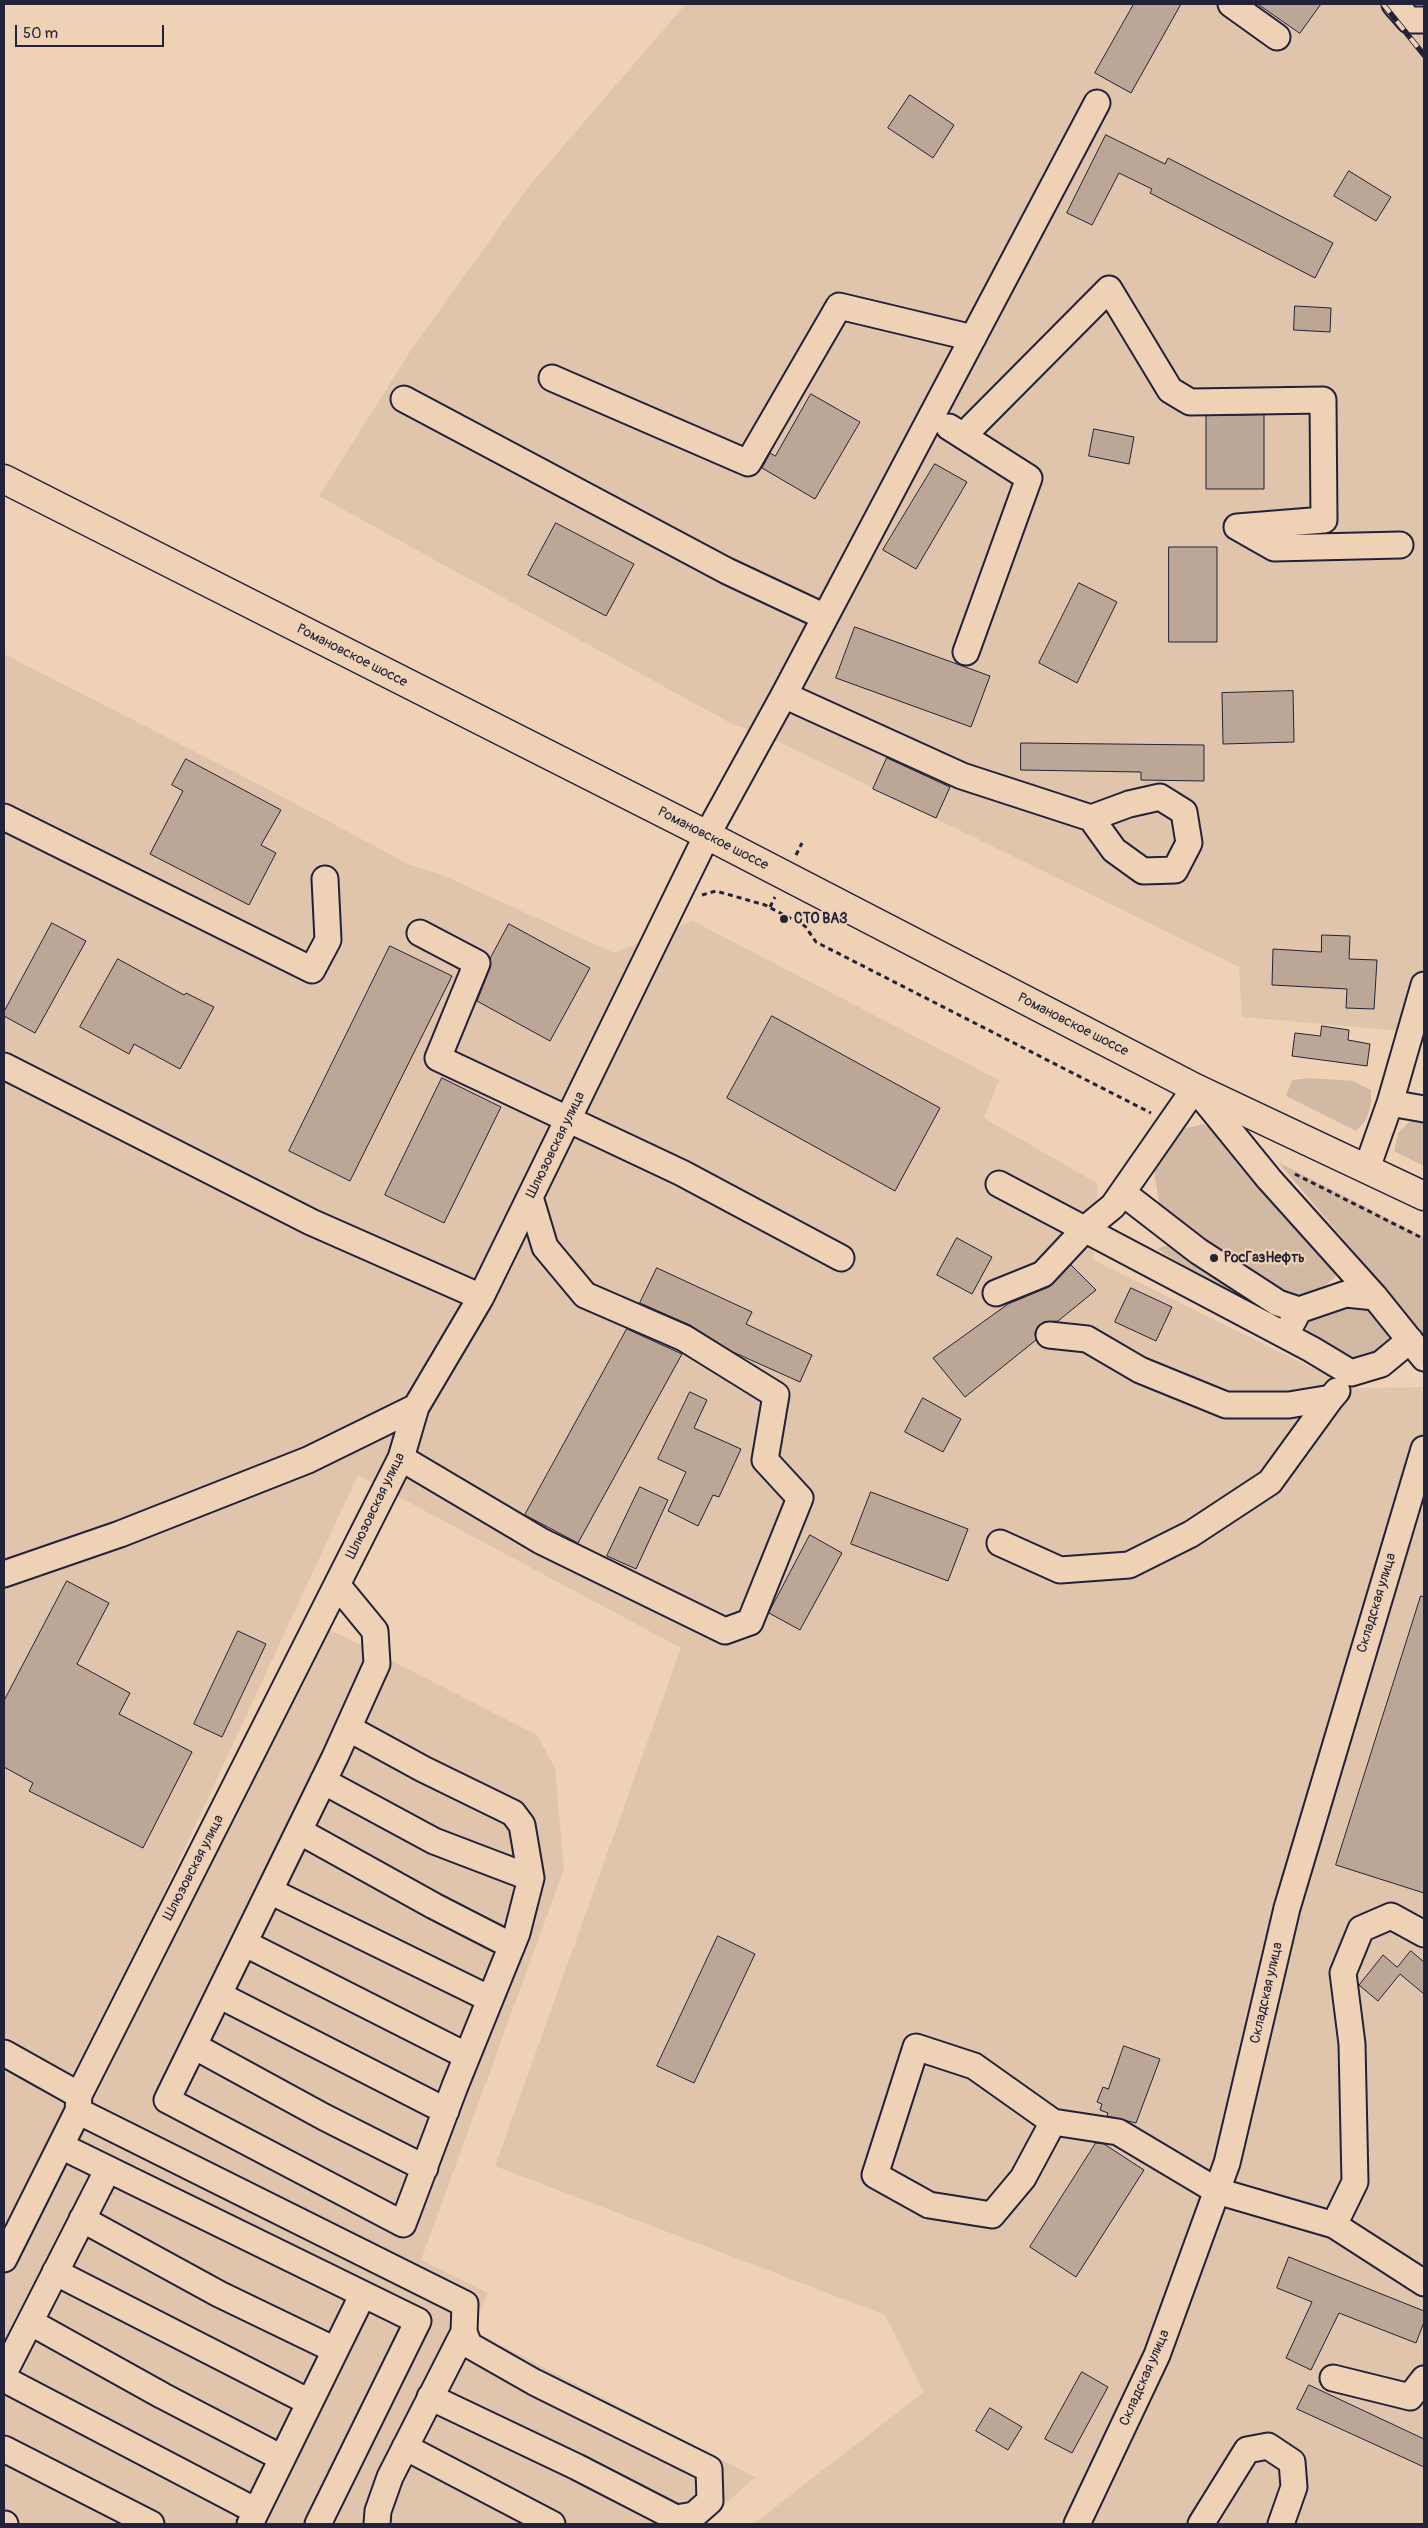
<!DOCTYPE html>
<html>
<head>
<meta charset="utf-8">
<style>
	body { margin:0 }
	#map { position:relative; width:1428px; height:2528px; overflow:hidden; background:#efd2b5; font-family:Pangolin,sans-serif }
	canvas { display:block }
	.frame { position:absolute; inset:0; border:5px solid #22223b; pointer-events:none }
	.scale { position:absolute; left:15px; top:25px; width:149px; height:22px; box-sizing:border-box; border:2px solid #22223b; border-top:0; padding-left:6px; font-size:15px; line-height:18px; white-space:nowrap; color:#22223b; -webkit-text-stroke:4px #efd2b5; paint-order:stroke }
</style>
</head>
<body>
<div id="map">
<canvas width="1428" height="2528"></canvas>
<div class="frame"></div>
<div class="scale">50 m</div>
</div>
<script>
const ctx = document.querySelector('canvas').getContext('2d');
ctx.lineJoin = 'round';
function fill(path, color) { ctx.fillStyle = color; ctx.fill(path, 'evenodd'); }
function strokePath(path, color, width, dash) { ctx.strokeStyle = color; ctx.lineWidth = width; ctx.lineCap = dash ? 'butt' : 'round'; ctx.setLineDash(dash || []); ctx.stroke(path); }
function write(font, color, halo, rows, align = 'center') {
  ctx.font = font + ' Pangolin,sans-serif'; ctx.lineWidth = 4.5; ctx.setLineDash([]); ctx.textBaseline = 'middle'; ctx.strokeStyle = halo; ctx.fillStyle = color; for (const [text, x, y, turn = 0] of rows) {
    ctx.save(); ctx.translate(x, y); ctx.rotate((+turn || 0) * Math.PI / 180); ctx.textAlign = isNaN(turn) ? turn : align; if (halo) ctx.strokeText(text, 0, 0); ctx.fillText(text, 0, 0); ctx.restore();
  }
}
const built = new Path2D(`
	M692 4H1424V1033L1242 1017 1239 967 763 734 732 724 319 496 411 350 529 186 684 6Z
	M4 654 264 787 408 864 440 874 614 953 693 921 999 1080 984 1118 1098 1184 1093 1260 1353 1388 1424 1387V2524H753L924 2392 885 2315 495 2166 681 1648 358 1475 4 2237Z
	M329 1629 537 1735 555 1768 564 1869 421 2260 488 2293 472 2330 755 2477 703 2524H4V2269Z`);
const green = new Path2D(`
	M1309 1078 1353 1081 1371 1090C1372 1107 1369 1120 1356 1131L1286 1096 1292 1080Z
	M1410 1121 1424 1124V1166L1394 1151 1398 1133Z
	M1203 1124 1238 1146 1329 1260 1336 1276 1316 1294 1286 1296 1263 1284 1228 1254 1160 1209 1153 1164 1182 1129Z
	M1278 1162 1424 1237V1334Z
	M1170 1244 1249 1293 1238 1296 1202 1277 1157 1249Z
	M1325 1305C1362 1305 1376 1304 1390 1342L1359 1364 1307 1334 1305 1320Z`);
const building = new Path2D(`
	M1134 4H1181L1131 93 1095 73Z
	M1258 4H1321L1300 33Z
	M910 95 954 125 933 158 888 128Z
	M1106 135 1165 164 1168 158 1333 243 1315 278 1150 193 1152 189 1119 173 1092 225 1067 213Z
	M1349 171 1391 197 1376 221 1334 196Z
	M1295 306 1331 308 1330 332 1294 330Z
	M811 394 860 422 815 499 762 468 770 453 775 456Z
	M1264 415V489H1206V416Z
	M1094 429 1134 437 1129 464 1089 456Z
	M935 464 967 482 916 569 883 550Z
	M556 523 634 564 606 616 528 575Z
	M1169 547H1217V642H1169Z
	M1079 583 1117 602 1077 683 1039 663Z
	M855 627 990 676 971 727 836 678Z
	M1293 691 1294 742 1223 744 1222 693Z
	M1021 743 1204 745V781L1141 780V772L1021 770Z
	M887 758 950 787 936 818 873 789Z
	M186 759 281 810 261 845 276 853 249 905 150 854 183 791 172 785Z
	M52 923 86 941 35 1033 4 1016V1012Z
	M509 924 590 968 550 1041 477 1001 490 968V959Z
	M1322 935 1350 936 1349 959 1377 960 1374 1009 1346 1008 1347 989 1272 985 1273 949 1321 952Z
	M390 946 452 976 350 1181 289 1151Z
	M118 959 184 995 186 993 214 1007 180 1069 134 1044 129 1054 80 1027Z
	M772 1016 940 1108 895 1191 727 1098Z
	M1322 1026 1349 1030 1348 1040 1370 1044 1367 1066 1292 1056 1295 1033 1320 1036Z
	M442 1078 501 1107 444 1223 385 1195Z
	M957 1238 992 1257 972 1294 937 1275Z
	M1071 1265 1096 1290 1058 1321 1044 1322 1038 1326 1035 1333 1036 1340 965 1397 933 1358 1008 1304 1049 1287Z
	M657 1268 752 1312 746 1324 812 1355 800 1382 733 1352 690 1325 640 1303Z
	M1131 1288 1172 1307 1156 1341 1115 1322Z
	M627 1329 682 1354 578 1543 525 1515Z
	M690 1392 707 1400 694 1428 741 1449 719 1497 713 1495 698 1526 668 1511 686 1472 658 1459Z
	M923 1398 961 1419 943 1452 905 1432Z
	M640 1487 668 1500 636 1569 607 1556Z
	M871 1492 968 1529 948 1581 851 1544Z
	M810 1535 842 1553 800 1630 769 1613Z
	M67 1581 109 1603 77 1664 130 1693 119 1714 192 1752 143 1848 29 1791 33 1783 4 1767V1701Z
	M1421 1596 1424 1597V1893L1336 1865Z
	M238 1631 266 1644 222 1737 194 1724Z
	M718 1936 755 1954 694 2083 657 2066Z
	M1411 1951 1424 1962V1994L1400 1974 1378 2001 1359 1985 1383 1955 1397 1967Z
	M1124 2046 1160 2059 1136 2123 1107 2116 1108 2113 1100 2110 1102 2104 1097 2102 1103 2087 1108 2089Z
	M1096 2143 1104 2144 1144 2170 1076 2277 1030 2247Z
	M1289 2257 1424 2311V2322L1416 2343 1339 2313 1311 2370 1286 2358 1312 2302 1277 2288Z
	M1082 2372 1108 2387 1072 2453 1045 2439Z
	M1309 2385 1424 2439V2467L1297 2409Z
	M990 2408 1022 2427 1008 2450 976 2431Z`);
const path = new Path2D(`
	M796 855 802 843
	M702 895 716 891 765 905 805 926 816 942 1151 1113
	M770 907 775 897
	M1295 1174 1424 1239`);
const minor = new Path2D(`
	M1231 4 1277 37
	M1395 4 1409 20H1424
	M552 378 748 463 839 306 973 338
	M404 399 727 571 825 617
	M949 427 1029 478 966 652
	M963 436 1109 289 1170 390 1190 402 1323 400 1324 520 1237 527 1274 548 1400 545
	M784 695 962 776 1091 818 1129 804 1160 797 1184 812 1189 843 1175 870 1143 871 1114 850 1091 818
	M4 817 312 970 328 940 325 879
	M420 933 477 963 438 1058 682 1173 841 1258
	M4 1066 311 1222 481 1297
	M1390 1103 1424 985
	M1367 1168 1390 1103 1424 1109
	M999 1184 1311 1349 1351 1373 1381 1364 1410 1340
	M1123 1193 1198 1251 1278 1303 1299 1310
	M996 1293 1043 1274 1085 1229 1113 1206 1195 1088 1269 1179 1375 1297 1424 1358
	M1292 1323 1299 1310 1346 1294 1375 1297
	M1049 1335 1087 1339 1140 1370 1226 1405H1289L1331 1398 1337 1391
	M401 1458 541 1541 725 1631 750 1622 800 1498 765 1460 776 1395 684 1338 585 1295 545 1247 530 1197
	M1000 1543 1060 1570 1129 1565 1191 1534 1270 1482 1331 1398
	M4 1574 120 1534 308 1460 416 1407
	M338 1586 375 1631 377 1664 335 1757 167 2100 403 2224 455 2086 517 1933 531 1878 522 1825 513 1813 423 1769 348 1728
	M323 1781 434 1841 531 1878
	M299 1831 434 1906 512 1946
	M270 1891 490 1999
	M244 1943 467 2056
	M219 1995 446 2111
	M194 2046 324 2117 425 2168
	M4 2053 79 2095
	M78 2111 465 2304 464 2332 390 2477 378 2511 377 2524
	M1053 2122 974 2066 916 2047 875 2175 929 2205 992 2215 1023 2178 1053 2122 1118 2132 1217 2191 1334 2225 1355 2182 1352 2044 1343 1973 1361 1929 1391 1916 1424 1934
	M61 2146 418 2321 318 2524
	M82 2219 219 2294 335 2350
	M1334 2225 1424 2283
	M4 2259 78 2111 79 2095 401 1458 416 1407 481 1297 707 835 784 695 1097 103
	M55 2272 309 2402
	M30 2322 163 2396 282 2458
	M4 2373 108 2169
	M1333 2378 1410 2397 1424 2379
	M4 2379 256 2511
	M430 2397 577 2467 676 2518 694 2515 710 2501 709 2469 534 2382 469 2345 464 2332
	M405 2447 552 2524
	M4 2449 151 2524
	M4 2524H5
	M250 2524 363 2294
	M1077 2524 1157 2355 1227 2163 1287 1908 1424 1449
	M1201 2524 1247 2450 1268 2446 1292 2462 1294 2487 1281 2524`);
const major = new Path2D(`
	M4 479 707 835 1195 1088 1424 1196`);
const rail = new Path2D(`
	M1383 4 1424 55`);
const markers = [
	[784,919,5,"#22223b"],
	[1214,1258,5,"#22223b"]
];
const streetNames = [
	["Романовское шоссе",352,656,27],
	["Романовское шоссе",713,839,27],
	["Романовское шоссе",1073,1025,27],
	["Шлюзовская улица",556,1145,-64],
	["Шлюзовская улица",376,1506,-64],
	["Складская улица",1377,1603,-73],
	["Шлюзовская улица",194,1868,-63],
	["Складская улица",1267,1993,-77],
	["Складская улица",1145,2378,-66]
];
const poiNames = [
	["СТО ВАЗ",794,919],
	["РосГазНефть",1224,1258]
];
fill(built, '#e0c5ac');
fill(green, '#d1b9a4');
fill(building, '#bca797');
strokePath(building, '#22223b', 1);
strokePath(minor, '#22223b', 29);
strokePath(major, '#22223b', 31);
strokePath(path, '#22223b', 3, [5, 4]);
strokePath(minor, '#efd2b5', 25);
strokePath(major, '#efd2b5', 28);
strokePath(rail, '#22223b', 5.5);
strokePath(rail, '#efd2b5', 4, [11]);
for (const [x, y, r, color] of markers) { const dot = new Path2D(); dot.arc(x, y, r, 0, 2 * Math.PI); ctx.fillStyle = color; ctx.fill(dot); strokePath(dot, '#efd2b5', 2); }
write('14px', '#22223b', '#efd2b5', streetNames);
write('bold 14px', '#22223b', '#efd2b5', poiNames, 'left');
</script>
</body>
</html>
